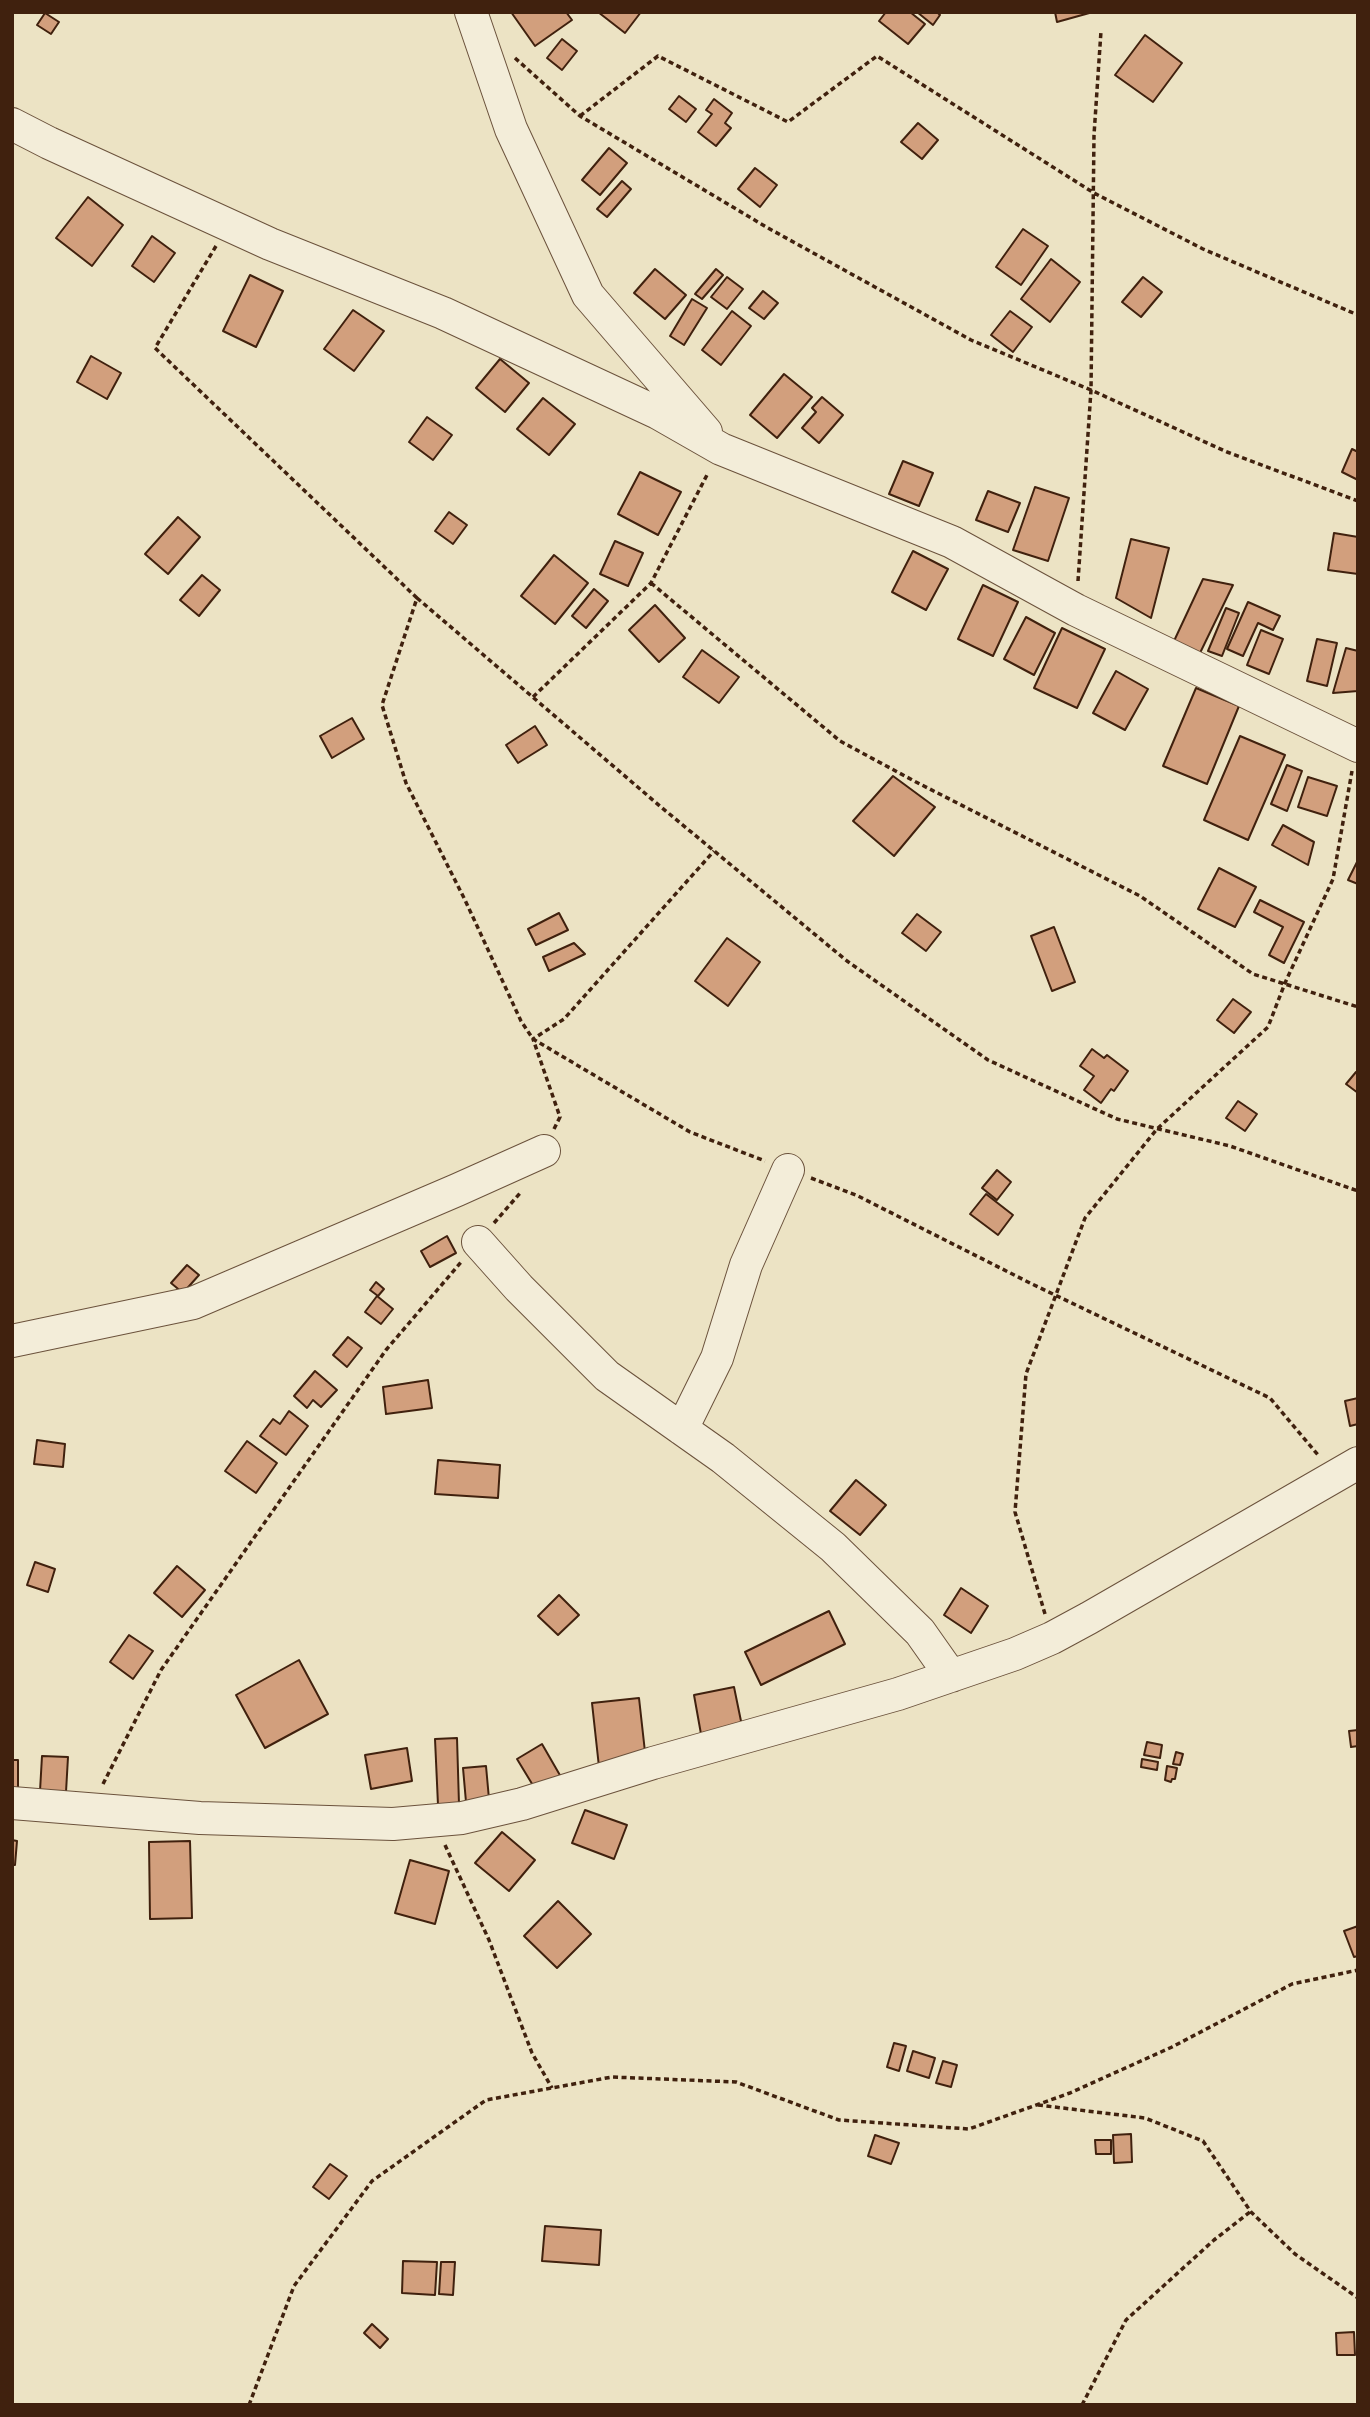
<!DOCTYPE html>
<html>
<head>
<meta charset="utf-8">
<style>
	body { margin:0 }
	#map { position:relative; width:1370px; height:2417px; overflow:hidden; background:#ece3c4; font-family:"Sorts Mill Goudy",serif }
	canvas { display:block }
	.frame { position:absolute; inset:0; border:14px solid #40210e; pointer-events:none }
</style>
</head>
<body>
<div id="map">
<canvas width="1370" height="2417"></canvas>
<div class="frame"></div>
</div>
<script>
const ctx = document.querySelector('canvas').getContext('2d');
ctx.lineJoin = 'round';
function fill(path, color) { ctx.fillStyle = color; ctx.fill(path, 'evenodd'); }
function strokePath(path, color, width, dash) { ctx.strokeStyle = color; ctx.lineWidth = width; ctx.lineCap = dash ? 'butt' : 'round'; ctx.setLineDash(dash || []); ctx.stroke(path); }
const building = new Path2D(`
	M511 12H566L572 20 535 46Z
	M598 12H641L625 33Z
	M886 12H910L925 24 908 44 879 21Z
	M917 12H937L940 15 933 25Z
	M1055 12H1093L1057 22Z
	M45 13 59 22 51 34 37 25Z
	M1145 35 1182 63 1153 102 1115 75Z
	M562 39 577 51 562 70 547 58Z
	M679 96 696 109 686 122 669 109Z
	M714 99 732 113 725 123 731 128 716 146 698 132 712 114 706 110Z
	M918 123 938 140 922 159 901 142Z
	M609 148 627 163 600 195 582 180Z
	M755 168 777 185 760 207 738 189Z
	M622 181 631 189 607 217 597 209Z
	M88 197 123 225 92 266 56 238Z
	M1023 229 1048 246 1021 285 996 267Z
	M152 236 175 253 154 282 132 266Z
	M1051 259 1080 282 1050 322 1021 299Z
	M655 269 686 295 665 319 634 293Z
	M716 269 723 275 702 299 695 294Z
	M250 275 283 291 256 347 223 331Z
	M727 277 743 289 727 309 711 297Z
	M1143 277 1162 292 1141 317 1122 302Z
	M763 291 778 303 764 319 749 308Z
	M692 299 707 308 684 345 670 336Z
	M353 310 384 331 354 371 324 349Z
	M732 311 751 326 721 365 702 350Z
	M1010 311 1032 327 1013 352 991 335Z
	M91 356 121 373 107 399 77 382Z
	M500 359 529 383 505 412 476 388Z
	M784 374 812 397 777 438 750 415Z
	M822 397 843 415 819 443 802 428 816 412 812 408Z
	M543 398 575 424 549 455 517 429Z
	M427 417 452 435 433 460 409 442Z
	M1352 449 1358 452V480L1342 472Z
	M903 461 933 473 919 506 889 494Z
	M640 472 681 492 658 535 618 514Z
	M1035 487 1069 498 1048 561 1013 550Z
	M988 491 1020 503 1008 532 976 520Z
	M449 512 467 525 453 544 435 531Z
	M178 517 200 537 168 574 145 554Z
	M1334 533 1358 537V574L1328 570Z
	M1131 539 1169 548 1151 618 1116 598Z
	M615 541 643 553 628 586 600 574Z
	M913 551 948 569 926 610 892 592Z
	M554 555 588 583 555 624 521 596Z
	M202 575 220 590 199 616 180 600Z
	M1203 579 1233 585 1200 653 1174 641Z
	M983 585 1018 602 993 656 958 639Z
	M594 589 608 601 586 628 572 616Z
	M1248 602 1280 616 1273 630 1258 623 1243 656 1227 649Z
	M655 605 685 638 659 662 629 630Z
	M1226 608 1239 613 1222 656 1208 651Z
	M1026 617 1055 633 1034 675 1004 659Z
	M1062 628 1105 649 1077 708 1034 688Z
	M1261 630 1283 639 1269 674 1247 665Z
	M1317 639 1337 643 1327 686 1307 681Z
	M1346 648 1358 651V691L1333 693Z
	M702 650 739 677 719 703 683 677Z
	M1116 671 1148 689 1125 730 1093 713Z
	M1196 688 1239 706 1207 784 1163 766Z
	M352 718 364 739 332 758 320 736Z
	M535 726 547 745 518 763 506 745Z
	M1240 736 1285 755 1248 840 1204 820Z
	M1287 765 1302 771 1287 811 1271 804Z
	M893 776 935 807 894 856 853 821Z
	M1308 777 1337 786 1327 816 1298 807Z
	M1283 825 1314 842 1308 865 1272 845Z
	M1358 860V884L1348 880Z
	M1219 868 1256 887 1235 927 1198 909Z
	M1260 900 1304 922 1284 963 1269 955 1283 927 1254 912Z
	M559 913 568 930 536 945 528 929Z
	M917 914 941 932 926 951 902 933Z
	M1054 927 1075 982 1052 991 1031 936Z
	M727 938 760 962 728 1006 695 981Z
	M574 943 585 954 549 971 543 957Z
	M1233 999 1251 1012 1234 1033 1217 1020Z
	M1092 1049 1104 1058 1107 1055 1128 1071 1114 1091 1111 1089 1101 1103 1084 1090 1094 1076 1080 1066Z
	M1356 1072 1358 1073V1093L1346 1084Z
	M1238 1101 1257 1114 1245 1131 1226 1118Z
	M997 1170 1011 1182 997 1200 982 1188Z
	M986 1194 1013 1215 998 1235 970 1214Z
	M447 1236 456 1253 430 1267 421 1251Z
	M187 1265 199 1275 183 1293 171 1283Z
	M376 1282 384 1289 378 1296 370 1290Z
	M377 1296 393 1309 381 1324 365 1312Z
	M348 1337 362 1348 347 1367 333 1355Z
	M315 1371 337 1390 321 1407 313 1400 307 1408 294 1396Z
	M428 1380 432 1408 386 1414 383 1387Z
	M1358 1398V1424L1350 1426 1345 1401Z
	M289 1411 308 1426 286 1455 260 1436 273 1419 280 1424Z
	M37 1440 65 1444 63 1467 34 1464Z
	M247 1441 277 1463 256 1493 225 1471Z
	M438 1460 500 1465 498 1498 435 1494Z
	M856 1480 886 1505 860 1535 830 1511Z
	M35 1562 55 1569 48 1592 27 1585Z
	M177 1566 205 1590 182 1617 154 1593Z
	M961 1588 988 1606 971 1633 944 1615Z
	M559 1595 579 1615 558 1635 538 1616Z
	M829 1611 845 1644 761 1685 745 1652Z
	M129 1635 153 1651 133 1679 110 1662Z
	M299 1660 328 1714 265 1748 236 1695Z
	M734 1687 742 1726 701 1734 694 1695Z
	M639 1698 646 1761 599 1767 592 1703Z
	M1358 1730V1746L1351 1747 1349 1731Z
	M457 1738 459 1804 438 1805 435 1739Z
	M1147 1742 1162 1745 1160 1758 1144 1755Z
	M542 1744 561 1777 537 1792 517 1759Z
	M407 1748 412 1781 371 1789 365 1755Z
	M1176 1752 1183 1754 1180 1765 1173 1764Z
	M42 1756 68 1757 66 1792 40 1791Z
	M1142 1759 1158 1762 1157 1770 1141 1767Z
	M12 1760H18V1794H12Z
	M486 1766 489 1799 466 1802 463 1768Z
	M1167 1766 1177 1768 1175 1779H1172L1171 1782 1165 1780Z
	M585 1810 627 1825 614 1859 572 1843Z
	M502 1832 535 1860 509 1891 475 1863Z
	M12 1840 17 1841 15 1865H12Z
	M190 1841 192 1918 150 1919 149 1842Z
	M410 1860 449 1871 435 1924 395 1913Z
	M558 1901 591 1934 557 1968 524 1936Z
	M1358 1926V1956L1354 1957 1344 1931Z
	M894 2043 906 2046 899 2071 887 2067Z
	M913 2051 935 2058 929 2078 907 2071Z
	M943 2061 957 2065 951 2087 936 2083Z
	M1131 2134 1132 2162 1114 2163 1113 2135Z
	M875 2135 899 2143 891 2164 868 2156Z
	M1095 2140H1111V2154H1096Z
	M330 2164 347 2176 329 2199 313 2187Z
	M545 2226 601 2230 599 2265 542 2261Z
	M403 2261 437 2262 435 2295 402 2293Z
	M441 2262H455L453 2295 439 2294Z
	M372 2324 388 2339 380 2348 364 2333Z
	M1354 2332 1355 2355H1337L1336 2333Z`);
const path = new Path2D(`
	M515 58 580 116 768 228 971 340 1091 390 1094 135 1101 31
	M580 116 658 56 788 122 877 56 1094 193 1203 249 1358 315
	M216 246 155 348 417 598 382 705 406 783 465 900 521 1021 533 1039 690 1132 765 1161
	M1078 581 1091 390 1227 452 1358 501
	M651 583 840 741 916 782 1140 896 1253 974 1358 1007
	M417 598 661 807 847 961 988 1060 1117 1119 1230 1146 1358 1191
	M533 697 651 583 708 473
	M554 1129 560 1117 533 1039 564 1019 714 851
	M811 1178 856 1195 1032 1284 1270 1398 1318 1455
	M494 1223 521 1192
	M1045 1614 1015 1512 1026 1374 1085 1218 1157 1129 1268 1027 1285 983 1333 879 1352 771
	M103 1784 161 1670 386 1350 462 1261
	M445 1845 489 1940 532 2053 552 2088
	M1038 2105 1145 2118 1203 2141 1251 2212 1295 2254 1358 2298
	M249 2405 294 2286 372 2181 486 2100 612 2077 736 2082 839 2120 969 2129 1070 2093 1172 2047 1292 1984 1358 1970
	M1082 2405 1126 2320 1214 2240 1250 2212`);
const minor = new Path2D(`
	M471 12 511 129 588 295 706 432
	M12 124 49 143 270 244 443 313 658 413 721 449 952 542 1076 610 1358 746
	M478 1242 519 1288 607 1376 723 1458 833 1547 920 1632 951 1676
	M12 1341 193 1303 457 1190 544 1151
	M682 1429 717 1358 746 1265 788 1170
	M12 1803 200 1818 393 1824 462 1818 522 1804 653 1763 898 1694 1015 1654 1052 1638 1089 1618 1358 1463`);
fill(building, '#d29f7d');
strokePath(building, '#40210e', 2);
strokePath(minor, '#6b523c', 34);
strokePath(path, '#40210e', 3.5, [5, 3.5]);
strokePath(minor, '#f3edd9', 32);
</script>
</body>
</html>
